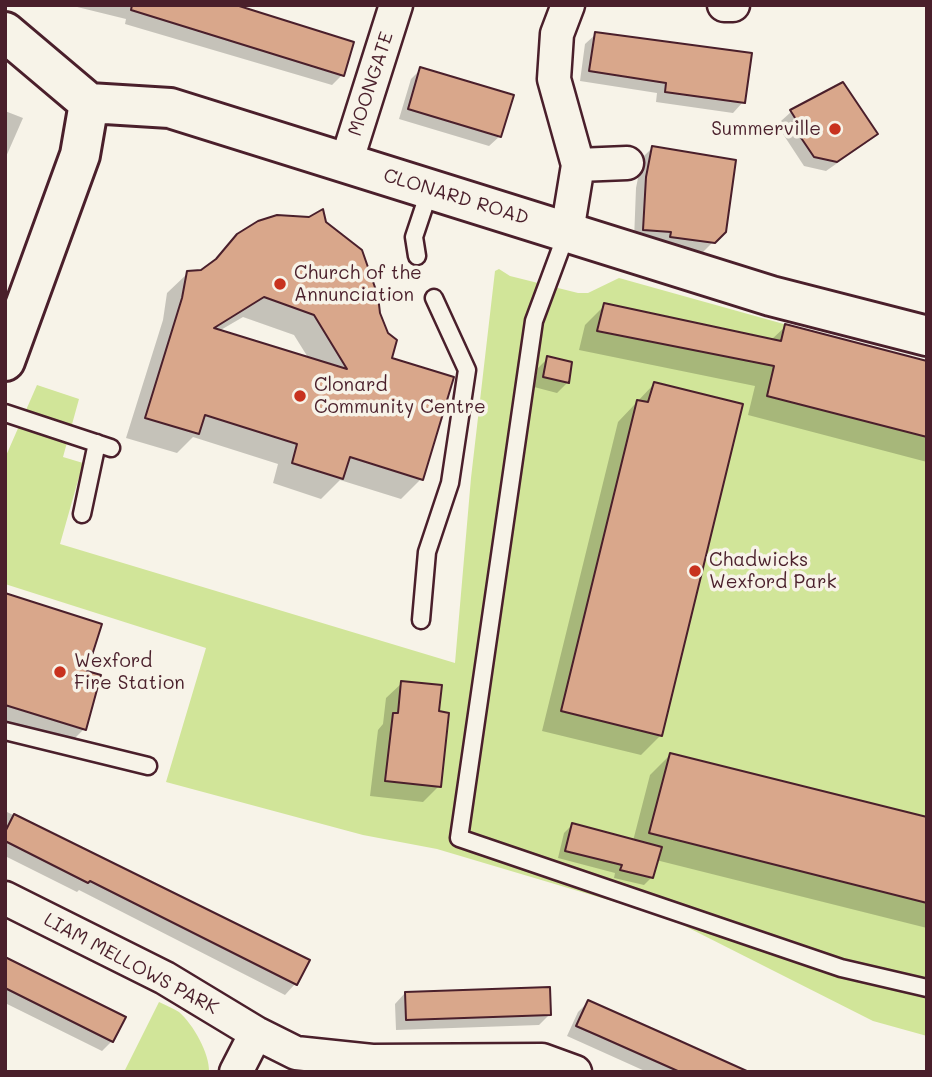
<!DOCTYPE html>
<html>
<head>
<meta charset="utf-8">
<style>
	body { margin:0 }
	#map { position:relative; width:932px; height:1077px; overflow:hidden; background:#f7f3e8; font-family:Mali,sans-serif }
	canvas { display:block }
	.frame { position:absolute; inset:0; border:7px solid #4a1f2b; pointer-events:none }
</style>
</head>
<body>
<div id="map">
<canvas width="932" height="1077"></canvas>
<div class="frame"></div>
</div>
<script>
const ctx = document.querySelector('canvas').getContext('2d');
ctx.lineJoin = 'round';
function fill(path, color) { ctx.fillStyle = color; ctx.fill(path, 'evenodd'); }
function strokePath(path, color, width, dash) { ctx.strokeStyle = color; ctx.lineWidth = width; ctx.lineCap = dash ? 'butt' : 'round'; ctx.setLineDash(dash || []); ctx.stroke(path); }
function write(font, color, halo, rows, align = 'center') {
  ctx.font = font + ' Mali,sans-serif'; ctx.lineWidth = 7; ctx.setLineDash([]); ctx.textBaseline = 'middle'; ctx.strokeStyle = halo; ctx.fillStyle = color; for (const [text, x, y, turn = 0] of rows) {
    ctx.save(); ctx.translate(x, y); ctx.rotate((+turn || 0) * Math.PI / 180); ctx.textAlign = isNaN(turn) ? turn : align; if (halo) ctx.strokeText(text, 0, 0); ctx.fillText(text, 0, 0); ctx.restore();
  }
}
const green = new Path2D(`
	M499 269 510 276 578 293H588L619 278 927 364V1036L873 1021 669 918 437 849 363 835 166 782 206 648 5 584V458L37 385 79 399 63 457 83 463 60 544 455 663 471 478 495 271Z
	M159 1002C165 1005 173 1008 179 1012 193 1024 210 1054 209 1072H124Z`);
const shadow = new Path2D(`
	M69 5H229L342 75 332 85 125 24 126 19Z
	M596 34 743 102 733 113 656 102 657 93 580 81 585 44Z
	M421 69 500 136 489 146 399 119 411 79Z
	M843 84 876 133 866 143 826 171 804 166 783 134 787 130 781 121 791 112Z
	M5 111 23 118 5 159Z
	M652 148 724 231 703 252 661 247 634 240 636 188 642 158Z
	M324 223 390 360 421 479 401 499 340 480 321 499 273 483 278 464 193 437 177 453 126 438 163 320 167 293 188 273 202 272 208 267 238 235ZM243 317 294 335 309 359 219 331Z
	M605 305 771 340 786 326 927 363V462L748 415 755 386 579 350 585 325Z
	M548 358 570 363 567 383 557 393 534 387 538 368Z
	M654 384 661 735 641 755 542 731 618 422Z
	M5 600 85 672 84 729 64 749 5 731Z
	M402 683 437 713 439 786 423 802 370 796 378 730 383 724 386 698Z
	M670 755 927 819V928L656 860 652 877 644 885 614 878 615 873 558 858 564 833 572 825 633 841 650 775Z
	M5 811 307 961 295 984 285 995 79 890 77 892 5 856Z
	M5 959 112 1041 102 1051 5 1003Z
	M405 993 550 1014 539 1025 396 1030 395 1004Z
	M588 1002 745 1072H647L567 1036 578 1012Z`);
const building = new Path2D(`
	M132 5H236L354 42 344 76 131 10Z
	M595 32 752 53 745 103 665 92 666 83 589 71Z
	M420 67 514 95 501 137 408 109Z
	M843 82 878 134 837 162 814 157 791 123 797 121 790 110Z
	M652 146 736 160 726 232 715 243 670 237 671 232 643 230 646 177Z
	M323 209 326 222 362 250 378 296 380 313 388 333 397 340 392 358 454 377 423 480 350 457 343 479 292 463 297 444 205 415 199 434 145 418 182 298 187 271 201 270 216 259 237 234 258 221 277 215 309 217ZM264 297 314 315 347 369 214 328Z
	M604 303 781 341 785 324 927 361V437L767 396 774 366 597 331Z
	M547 356 572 362 569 383 543 377Z
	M654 382 743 404 662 736 561 711 637 400 648 402Z
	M5 593 102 624 87 671 101 675 86 730 5 705Z
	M401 681 442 685 439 711 449 713 441 787 385 781 393 713H398Z
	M670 753 927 817V903L649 833Z
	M14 814 310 960 297 985 90 881 88 883 5 841V832Z
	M572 823 662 847 653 878 620 870 622 865 565 851Z
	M5 957 126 1017 113 1042 5 988Z
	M550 987 551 1015 406 1020 405 992Z
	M588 1000 678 1040 749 1072H680L599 1036 576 1026Z`);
const service = new Path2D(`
	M567 232 534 321 459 838 841 968 927 988
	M417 256 414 237 430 189
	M5 413 111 448
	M82 514 97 443
	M421 620 427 552 450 483 467 370 434 298
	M5 731 148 766`);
const minor = new Path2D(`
	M724 5H733
	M346 163 396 5
	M578 165 627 163
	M567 232 578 165 554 79 557 34 568 5
	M5 898 165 978 256 1033 296 1053 372 1061 542 1060 575 1072
	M236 1072 256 1033`);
const tertiary = new Path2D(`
	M5 32 89 103 170 108 771 296 927 336
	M5 361 80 155 89 103`);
const markers = [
	[835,129,7,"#c8321e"],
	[280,284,7,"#c8321e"],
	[300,396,7,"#c8321e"],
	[695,571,7,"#c8321e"],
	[60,672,7,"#c8321e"]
];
const streetNames = [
	["MOONGATE",371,84,-72],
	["CLONARD ROAD",456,197,17],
	["LIAM MELLOWS PARK",131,964,28]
];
const poiNames = [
	["Summerville",821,129,"right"],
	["Church of the",294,273],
	["Annunciation",294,295],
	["Clonard",314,385],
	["Community Centre",314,407],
	["Chadwicks",709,560],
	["Wexford Park",709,582],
	["Wexford",74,661],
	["Fire Station",74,683]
];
fill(green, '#d1e599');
fill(shadow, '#0003');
fill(building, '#d9a78b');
strokePath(building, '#4a1f2b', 2);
strokePath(service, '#4a1f2b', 21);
strokePath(minor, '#4a1f2b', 37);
strokePath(tertiary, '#4a1f2b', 44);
strokePath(service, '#f7f3e8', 16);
strokePath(minor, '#f7f3e8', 32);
strokePath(tertiary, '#f7f3e8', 38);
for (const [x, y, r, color] of markers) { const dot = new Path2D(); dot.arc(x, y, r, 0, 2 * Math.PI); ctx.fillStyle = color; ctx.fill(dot); strokePath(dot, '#f7f3e8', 2.5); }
write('19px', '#4a1f2b', '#f7f3e8', streetNames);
write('19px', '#4a1f2b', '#f7f3e8', poiNames, 'left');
</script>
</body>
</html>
